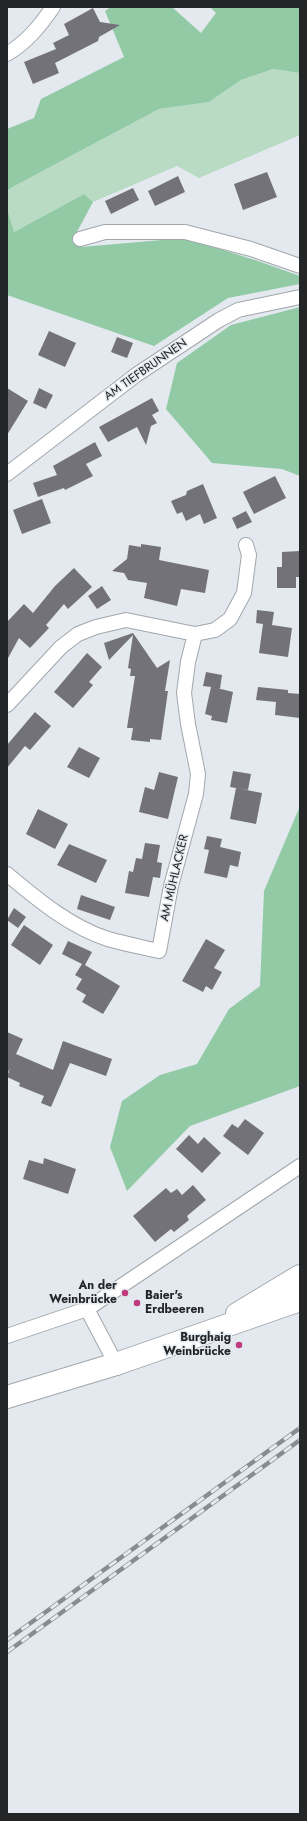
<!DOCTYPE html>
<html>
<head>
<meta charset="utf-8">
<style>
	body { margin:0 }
	#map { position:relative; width:307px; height:1821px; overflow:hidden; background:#e3e9ee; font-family:Jost,sans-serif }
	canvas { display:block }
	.frame { position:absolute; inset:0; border:8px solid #232527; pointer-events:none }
</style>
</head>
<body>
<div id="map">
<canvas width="307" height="1821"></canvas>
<div class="frame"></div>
</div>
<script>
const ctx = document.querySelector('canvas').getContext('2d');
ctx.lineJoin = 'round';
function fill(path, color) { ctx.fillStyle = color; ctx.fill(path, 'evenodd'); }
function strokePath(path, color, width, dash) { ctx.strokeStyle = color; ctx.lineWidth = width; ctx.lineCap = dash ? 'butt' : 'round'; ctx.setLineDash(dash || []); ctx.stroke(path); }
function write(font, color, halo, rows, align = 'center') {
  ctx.font = font + ' Jost,sans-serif'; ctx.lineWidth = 3; ctx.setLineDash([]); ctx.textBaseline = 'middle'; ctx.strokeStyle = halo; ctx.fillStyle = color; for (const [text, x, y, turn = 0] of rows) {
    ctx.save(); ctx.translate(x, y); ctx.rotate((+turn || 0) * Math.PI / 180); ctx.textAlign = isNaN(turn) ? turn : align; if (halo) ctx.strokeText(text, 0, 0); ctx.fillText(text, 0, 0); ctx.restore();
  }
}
const green = new Path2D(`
	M273 69 300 73V135L199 178 177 166 93 202 84 194 14 232 7 208V190L159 109 209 102 241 80Z`);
const forest = new Path2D(`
	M111 7H172L201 33 216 13 210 7H300V73L273 69 241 80 209 102 159 109 7 190V129L34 118 41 99 124 57 105 11Z
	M84 194 93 202 72 241 81 247 185 238 258 261 300 276V284L228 298 154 346 7 295V208L14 232Z
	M300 307V476L282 469 212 463 166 409 177 363 231 325Z
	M300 806V1086L190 1126 127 1191 110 1147 122 1101 160 1075 197 1064 229 1009 260 986 264 891Z`);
const building = new Path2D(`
	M93 8 100 22 120 25 99 37 98 41 55 63 59 73 33 84 24 62 56 49 53 43 69 35 64 24Z
	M267 172 277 197 243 210 234 184Z
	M178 176 185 192 155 206 148 191Z
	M133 188 139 200 111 214 105 201Z
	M49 331 76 343 65 367 38 355Z
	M117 337 133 343 127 358 111 352Z
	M7 388 28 401 7 435Z
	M39 388 53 395 46 409 33 403Z
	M152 398 159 411 152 415 157 423 151 426 146 445 137 427 108 442 99 427Z
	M95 442 102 456 86 464 93 476 65 490 64 488 38 497 33 483 57 475 53 466Z
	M275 476 286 498 254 514 243 492Z
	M203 484 217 518 204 524 200 514 186 521 182 512 177 514 171 501 186 495 187 491Z
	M42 499 51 523 22 534 13 510Z
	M246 511 252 522 237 529 232 518Z
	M141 544 161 547 159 560 209 570 205 593 181 589 177 606 144 598 147 583 128 580 124 573 112 571 127 559 129 545 141 547Z
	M300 551V577H296V588H277V567H282V552Z
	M74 568 92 587 68 609 64 604 46 625 49 628 30 648 19 638 7 660V622L24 604 33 613 55 586Z
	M102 586 111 600 97 609 88 596Z
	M257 610 274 612 272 625 292 628 288 657 259 653 263 624 256 623Z
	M133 633 157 668 170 660 165 691H168L161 740 150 739V742L131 740 133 728H127L135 676H130L131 669 128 668 133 635 109 660 104 643Z
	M87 653 102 667 89 682 93 685 73 708 54 692Z
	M206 672 222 675 220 689 217 688 233 692 227 723 211 720 212 716 205 714 211 687 203 686Z
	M258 687 288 690V693L300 694V718L275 715 276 702 256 700Z
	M35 712 51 726 30 750 25 746 7 768V745Z
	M79 747 100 758 89 778 67 767Z
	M233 771 251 774 248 790 230 787Z
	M159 772 178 777 168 819 139 812 145 787 154 790Z
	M236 788 262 793 256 824 230 819Z
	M38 809 68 824 55 849 26 834Z
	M207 836 222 839 220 847 241 852 238 867 230 865 227 878 204 873 209 850 204 849Z
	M145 843 160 845 157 862 162 863 160 878 153 877 149 897 125 893 129 871 133 872 136 858 142 859Z
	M69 844 107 860 96 883 57 865Z
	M81 895 115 907 110 920 77 909Z
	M14 908 26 917 18 928 7 920Z
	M24 925 53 945 40 965 11 945Z
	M206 939 225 950 214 968 222 972 212 990 206 986 203 992 182 981Z
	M68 941 92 952 85 965 120 986 103 1014 82 1002 86 995 76 989 82 979 75 975 82 964 62 954Z
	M7 1032 23 1039 16 1054 53 1070 63 1041 112 1059 106 1076 70 1063 51 1107 41 1103 44 1096 19 1086 20 1083 7 1077 10 1068 7 1074Z
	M245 1119 264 1133 248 1155 223 1136 232 1124 238 1128Z
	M189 1135 198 1144 204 1137 221 1153 202 1173 176 1149Z
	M44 1158 76 1169 68 1194 23 1179 29 1160 43 1164Z
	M193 1185 206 1200 187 1216 189 1220 174 1232 171 1229 155 1242 133 1216 166 1188 171 1193 177 1189 182 1195Z`);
const street = new Path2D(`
	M7 54C27 42 40 26 53 7
	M80 239 105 232H185L251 249 300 266
	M7 474 136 375 219 320 238 310 300 297
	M7 705 61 647 78 634 96 627 126 620 195 634 215 630 230 619 244 593 249 555 246 545
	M7 874C37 899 70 927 108 939 125 944 142 947 159 951L171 886 196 794 198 774 188 724 184 693 188 662 195 634
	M87 1309 116 1364
	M7 1336 87 1309 300 1166`);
const primary = new Path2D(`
	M7 1397 116 1364`);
const highway = new Path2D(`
	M237 1314 300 1276
	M116 1364 300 1300`);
const rail = new Path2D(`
	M7 1640 300 1428
	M7 1652 300 1440`);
const markers = [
	[125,1293,4,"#c03b7e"],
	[137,1303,4,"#c03b7e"],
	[239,1345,4,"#c03b7e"]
];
const streetNames = [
	["AM TIEFBRUNNEN",146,370,-35],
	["AM MÜHLACKER",175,878,-77]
];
const poiNames = [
	["An der",117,1286],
	["Weinbrücke",117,1300],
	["Baier's",145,1296,"left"],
	["Erdbeeren",145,1310,"left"],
	["Burghaig",231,1338],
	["Weinbrücke",231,1352]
];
fill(green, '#b9dbc4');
fill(forest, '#92caa6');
fill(building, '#737278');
strokePath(street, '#a1a7ac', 16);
strokePath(primary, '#a1a7ac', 24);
strokePath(highway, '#a1a7ac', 24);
strokePath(street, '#fff', 14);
strokePath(primary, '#fff', 22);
strokePath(highway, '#fff', 22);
strokePath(rail, '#888c90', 4.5);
strokePath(rail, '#e3e9ee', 3, [9]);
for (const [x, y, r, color] of markers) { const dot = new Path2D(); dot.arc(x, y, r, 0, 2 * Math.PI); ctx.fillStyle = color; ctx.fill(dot); strokePath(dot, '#e3e9ee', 1.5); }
write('12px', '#232527', '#e3e9ee', streetNames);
write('bold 12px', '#232527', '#e3e9ee', poiNames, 'right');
</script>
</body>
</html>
